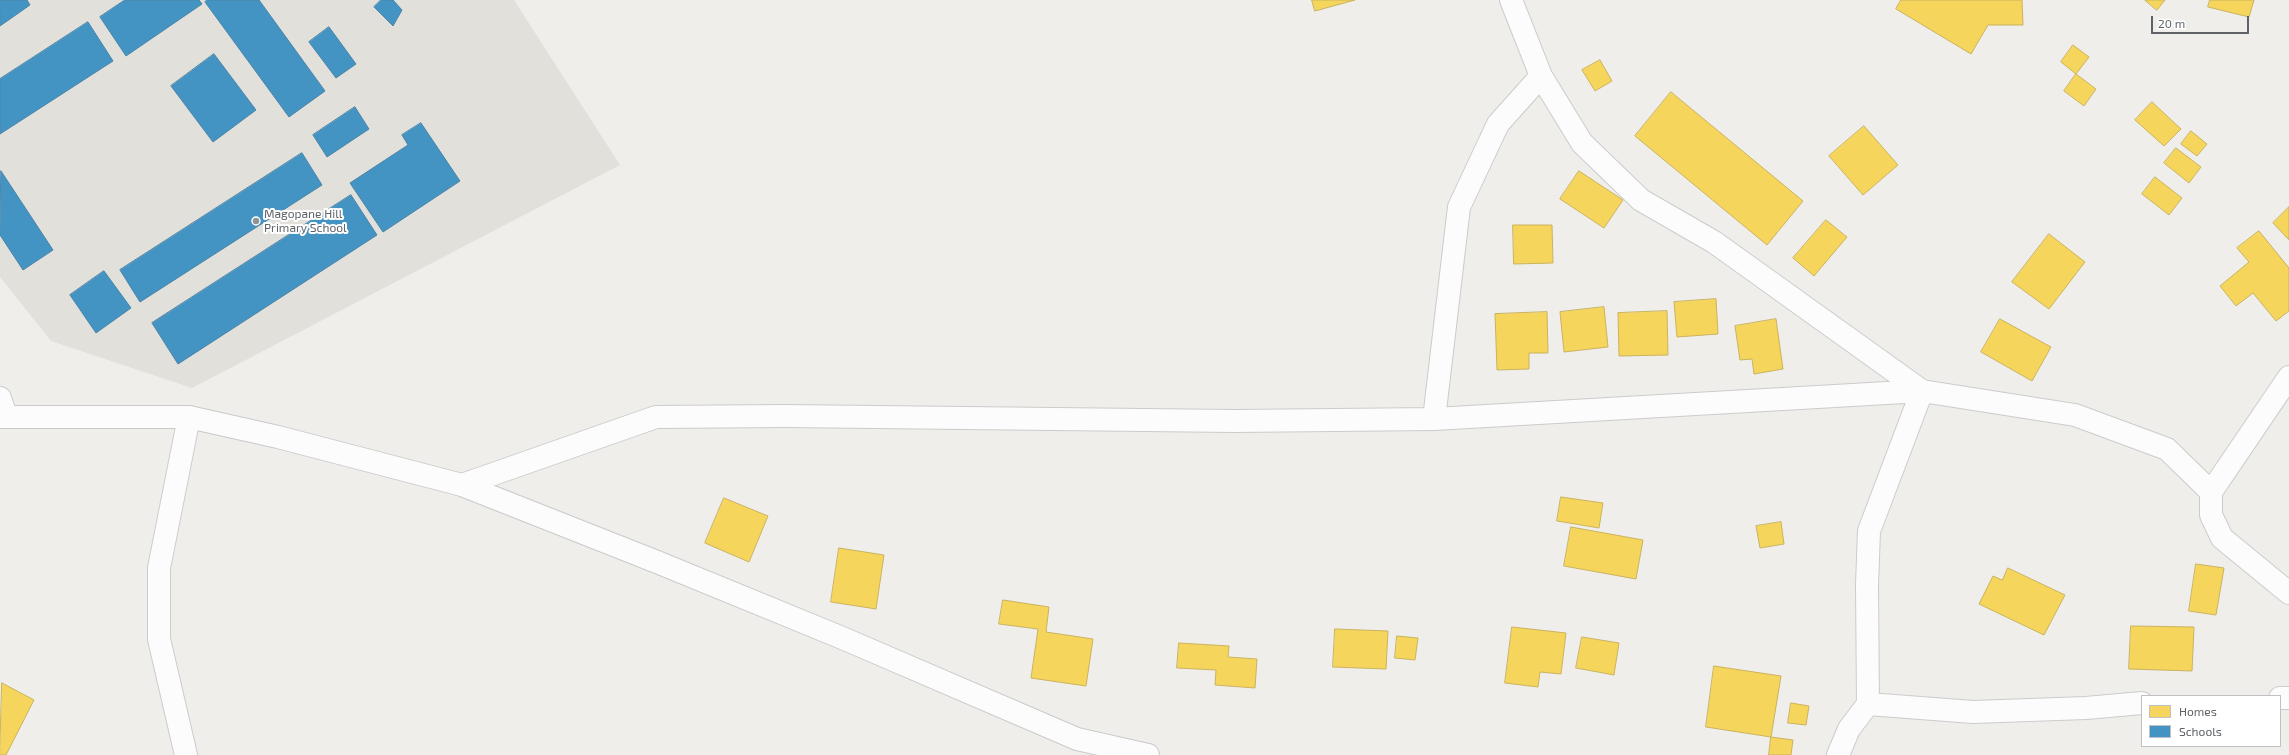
<!DOCTYPE html>
<html>
<head>
<meta charset="utf-8">
<style>
	body { margin:0 }
	#map { position:relative; width:2289px; height:755px; overflow:hidden; background:#efeeea; font-family:"Exo 2",sans-serif }
	canvas { display:block }
	.legend { position:absolute; left:2141px; top:695px; width:140px; height:52px; box-sizing:border-box; background:#fff; border:1px solid #bfc1c3; margin:0; padding:5px 7px; list-style:none; font-size:12px; color:#5f6368 }
	.legend li { display:flex; align-items:center; gap:8px; height:20px }
	.legend b { width:20px; border:1px solid #bfc1c3 }
	.scale { position:absolute; left:2151px; top:16px; width:98px; height:18px; box-sizing:border-box; border:2px solid #5f6368; border-top:0; padding-left:5px; font-size:12px; line-height:14px; white-space:nowrap; color:#5f6368; -webkit-text-stroke:3px #fff; paint-order:stroke }
</style>
</head>
<body>
<div id="map">
<canvas width="2289" height="755"></canvas>
<ul class="legend">
<li><b style="height:11px;background:#f6d55c"></b>Homes</li>
<li><b style="height:11px;background:#4393c3"></b>Schools</li>
</ul>
<div class="scale">20 m</div>
</div>
<script>
const ctx = document.querySelector('canvas').getContext('2d');
ctx.lineJoin = 'round';
function fill(path, color) { ctx.fillStyle = color; ctx.fill(path, 'evenodd'); }
function strokePath(path, color, width, dash) { ctx.strokeStyle = color; ctx.lineWidth = width; ctx.lineCap = dash ? 'butt' : 'round'; ctx.setLineDash(dash || []); ctx.stroke(path); }
function write(font, color, halo, rows, align = 'center') {
  ctx.font = font + ' "Exo 2",sans-serif'; ctx.lineWidth = 4; ctx.setLineDash([]); ctx.textBaseline = 'middle'; ctx.strokeStyle = halo; ctx.fillStyle = color; for (const [text, x, y, turn = 0] of rows) {
    ctx.save(); ctx.translate(x, y); ctx.rotate((+turn || 0) * Math.PI / 180); ctx.textAlign = isNaN(turn) ? turn : align; if (halo) ctx.strokeText(text, 0, 0); ctx.fillText(text, 0, 0); ctx.restore();
  }
}
const education = new Path2D(`
	M0 0H514L620 165 192 388 51 341 0 277Z`);
const homes = new Path2D(`
	M1312 0H1355L1315 11Z
	M1901 0H2022L2023 25H1988L1971 54 1896 9Z
	M2145 0H2165L2157 10Z
	M2210 0H2254L2249 17 2208 7Z
	M2073 45 2089 57 2076 74 2061 62Z
	M1600 60 1612 81 1595 91 1582 70Z
	M2076 74 2096 89 2084 106 2064 91Z
	M1671 92 1803 201 1767 245 1635 136Z
	M2152 102 2181 129 2164 146 2135 120Z
	M1864 126 1898 165 1863 195 1829 156Z
	M2191 131 2207 144 2197 156 2181 144Z
	M2176 148 2201 167 2189 183 2164 163Z
	M1579 171 1623 200 1604 228 1560 199Z
	M2155 177 2182 198 2169 215 2142 194Z
	M2289 207V240L2273 223Z
	M1826 220 1847 237 1814 276 1793 258Z
	M1513 225H1552L1553 263 1514 264Z
	M2259 231 2289 268V311L2276 321 2253 293 2236 306 2220 286 2249 262 2237 248Z
	M2049 234 2085 262 2049 309 2012 282Z
	M1716 299 1718 334 1677 337 1674 302Z
	M1604 307 1608 347 1564 352 1560 312Z
	M1667 311 1668 355 1619 356 1618 313Z
	M1547 312 1548 353H1529V369L1497 370 1495 314Z
	M1776 319 1783 369 1754 374 1752 359 1740 360 1735 326Z
	M2000 319 2051 347 2032 381 1981 352Z
	M1561 497 1603 503 1599 528 1557 521Z
	M724 498 768 516 749 562 705 543Z
	M1781 522 1784 544 1760 548 1756 526Z
	M1571 527 1643 540 1636 579 1564 566Z
	M839 548 884 555 876 609 831 602Z
	M2196 564 2224 568 2216 615 2189 611Z
	M2008 568 2065 595 2044 635 1979 604 1993 576 2002 580Z
	M1003 600 1049 607 1046 632 1093 639 1086 686 1031 678 1038 629 999 624Z
	M2131 626 2194 627 2192 671 2129 669Z
	M1512 627 1566 633 1561 674 1540 672 1538 687 1505 683Z
	M1335 629 1388 631 1386 669 1333 667Z
	M1397 636 1418 638 1415 660 1395 658Z
	M1582 637 1619 643 1614 675 1576 668Z
	M1179 643 1229 646 1228 657 1257 659 1255 688 1215 685 1216 670 1177 668Z
	M1714 666 1781 676 1771 737 1706 727Z
	M2 683 34 700 6 755H0Z
	M1791 703 1809 706 1806 725 1788 723Z
	M1771 737 1793 740 1791 755H1769Z`);
const schools = new Path2D(`
	M0 0H27L30 5 0 26Z
	M125 0H199L202 4 126 56 100 17Z
	M207 0H259L325 91 289 117 205 2Z
	M381 0H393L402 10 393 26 374 7Z
	M88 22 113 61 0 134V79Z
	M329 27 356 64 336 78 309 42Z
	M214 54 256 110 213 142 171 86Z
	M355 107 369 129 327 157 313 135Z
	M421 123 460 181 383 232 350 183 408 145 402 135Z
	M302 153 322 185 140 302 120 270Z
	M1 171 53 250 23 270 0 235Z
	M351 195 377 235 178 364 152 323Z
	M104 271 131 308 96 333 70 295Z`);
const street = new Path2D(`
	M1511 0 1541 76 1582 143 1641 200 1714 242 1922 391
	M2289 377 2211 492V515L2222 538 2289 593
	M0 398 6 416
	M1434 419 1459 207 1498 124 1541 76
	M462 485 656 417 785 416 1234 421 1434 419 1922 391 2075 415 2167 449 2211 492
	M2280 698H2289
	M1868 704 1973 712 2086 708 2142 703
	M186 755 159 639V568L189 417
	M1838 755 1849 729 1868 704 1867 585 1869 531 1922 391`);
const secondary = new Path2D(`
	M0 417H189L278 437 462 485 657 562 840 637 1077 739 1148 755`);
const markers = [
	[256,221,4,"#919496"]
];
const poiNames = [
	["Magopane Hill",264,214],
	["Primary School",264,228]
];
fill(education, '#e2e0da');
fill(homes, '#f6d55c');
strokePath(homes, '#c9b360', 1);
fill(schools, '#4393c3');
strokePath(schools, '#4b85a8', 1);
strokePath(street, '#cbcccc', 24);
strokePath(secondary, '#cacacb', 24);
strokePath(street, '#fdfcfc', 22);
strokePath(secondary, '#fdfcfc', 22);
for (const [x, y, r, color] of markers) { const dot = new Path2D(); dot.arc(x, y, r, 0, 2 * Math.PI); ctx.fillStyle = color; ctx.fill(dot); strokePath(dot, '#fff', 1.5); }
write('12px', '#5f6368', '#fff', poiNames, 'left');
</script>
</body>
</html>
